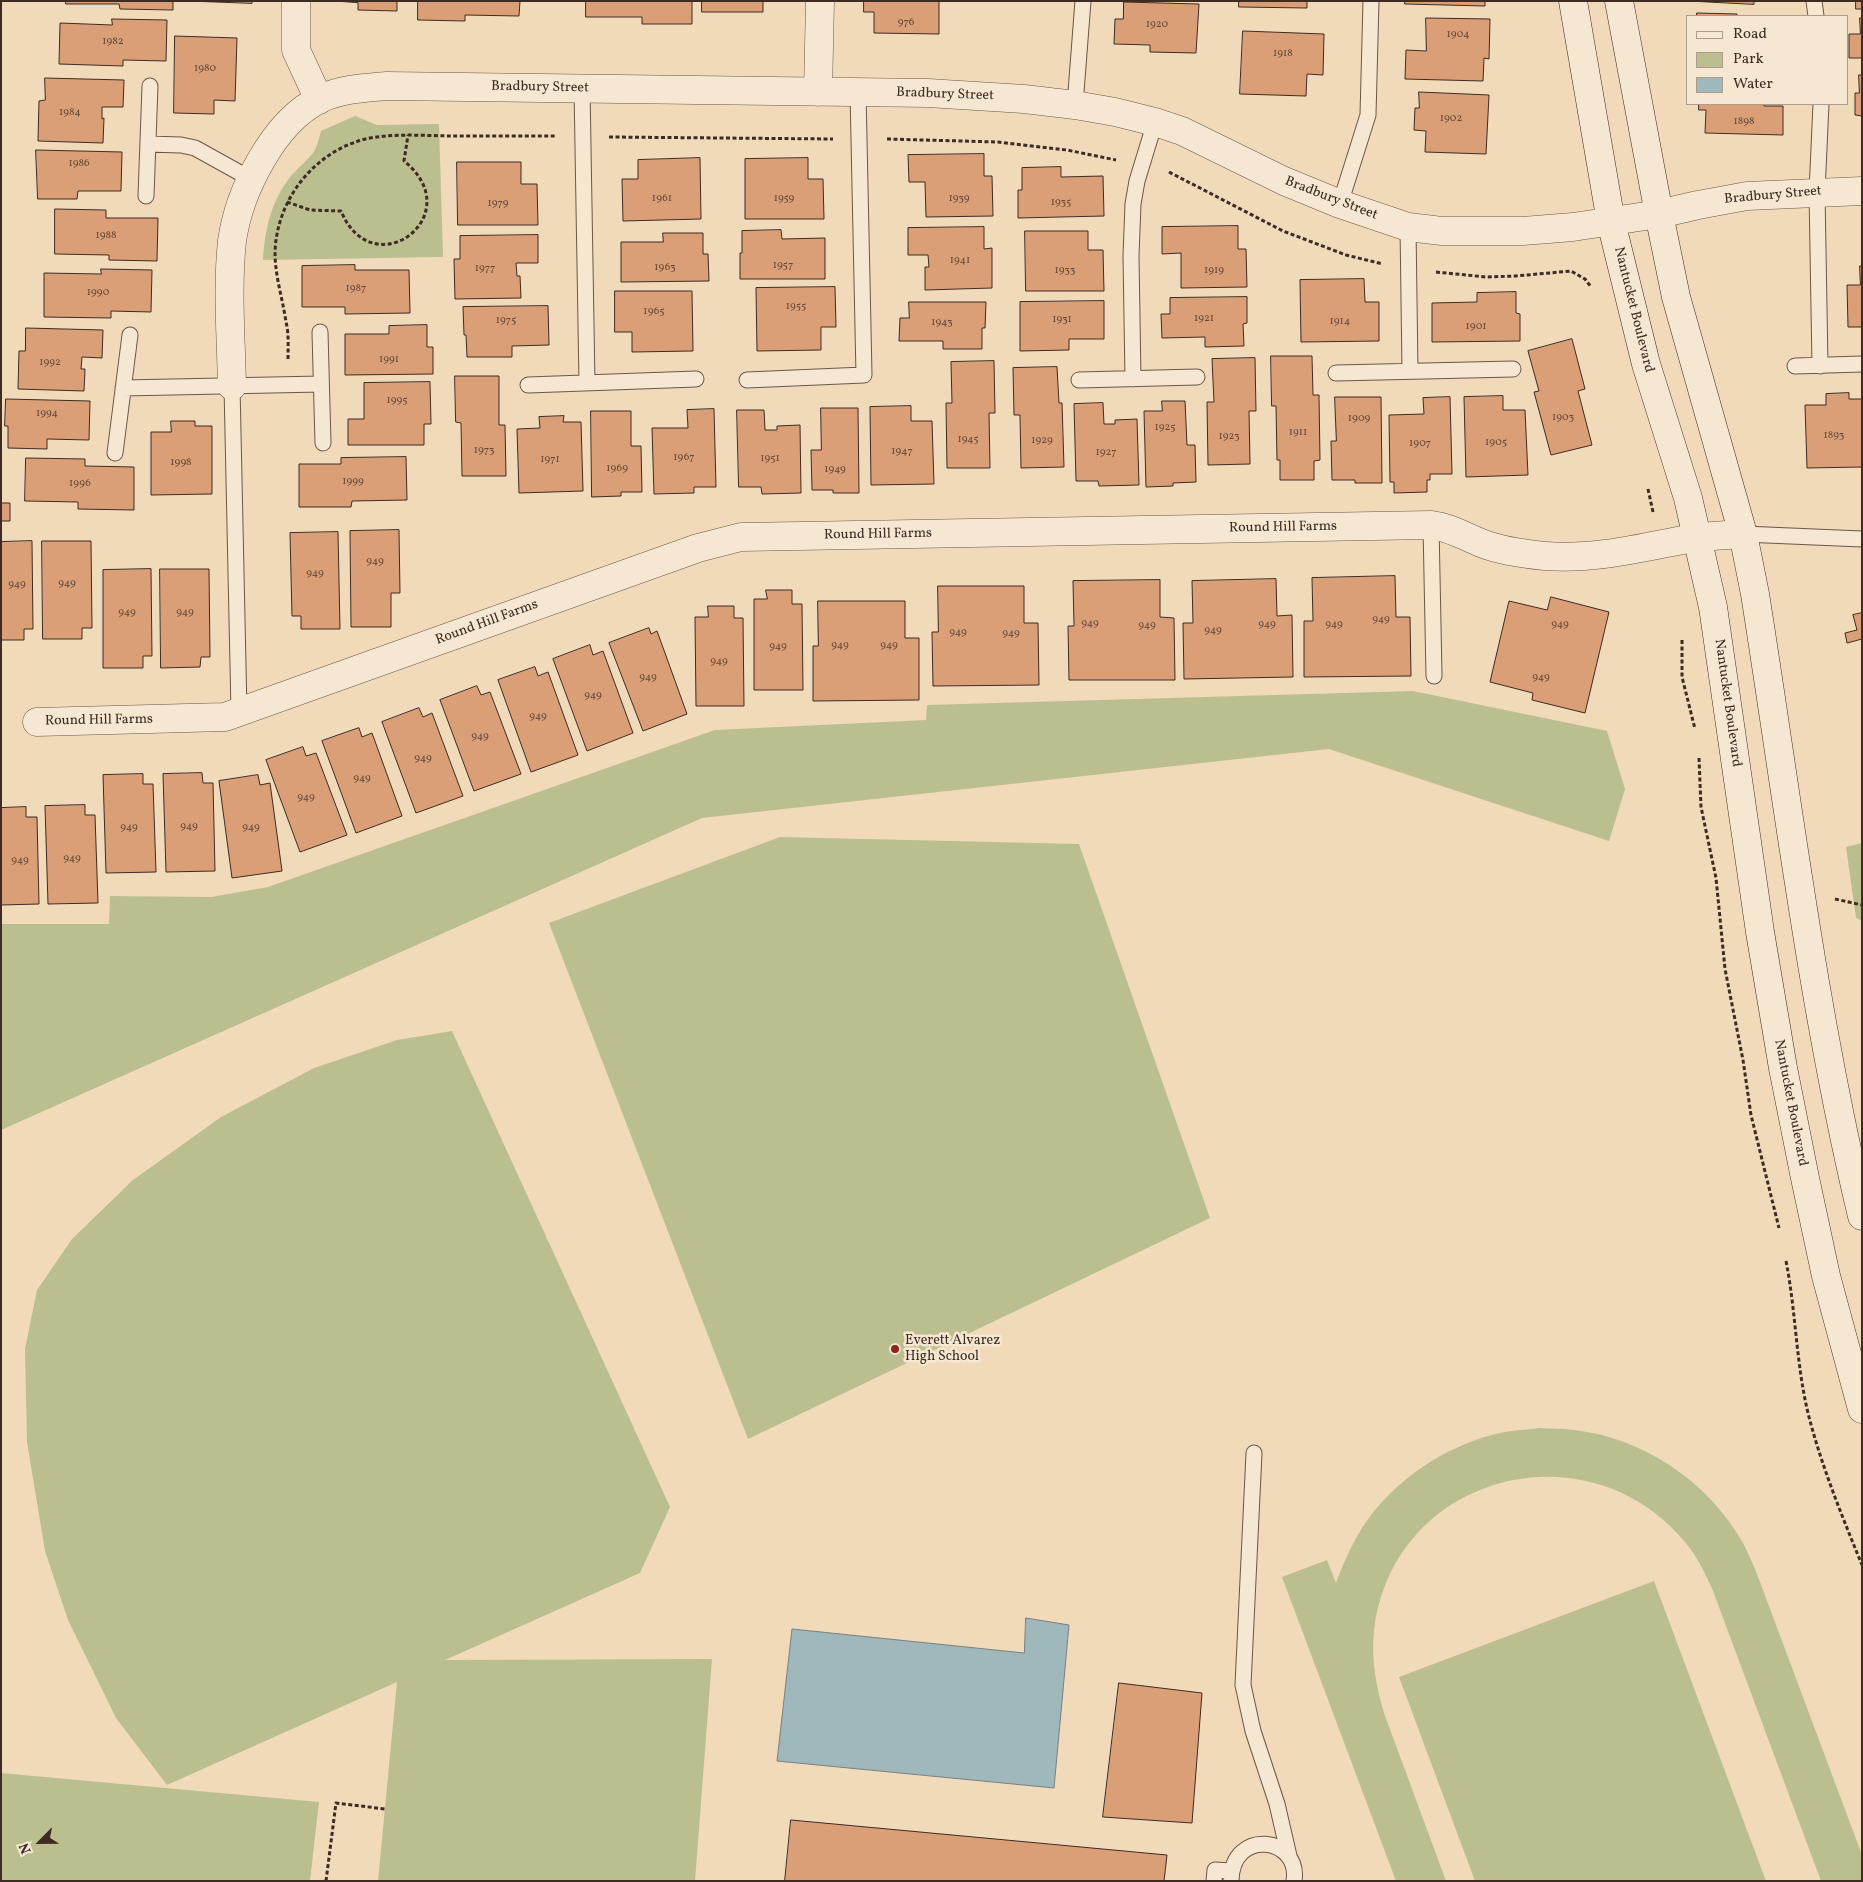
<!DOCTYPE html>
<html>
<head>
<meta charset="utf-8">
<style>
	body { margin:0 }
	#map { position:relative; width:1863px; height:1882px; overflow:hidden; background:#f0daba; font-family:Vollkorn,serif }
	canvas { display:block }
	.frame { position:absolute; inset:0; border:2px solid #3e2b22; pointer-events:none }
	.legend { position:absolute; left:1686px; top:15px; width:162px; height:90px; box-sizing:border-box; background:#f5e7d2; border:1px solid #ac9c8c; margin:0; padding:6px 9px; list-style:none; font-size:15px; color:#3e2b22 }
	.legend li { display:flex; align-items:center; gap:10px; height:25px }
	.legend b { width:25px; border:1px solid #ac9c8c }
	.north { position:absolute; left:15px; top:1817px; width:50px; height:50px; -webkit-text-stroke:4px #f5e7d2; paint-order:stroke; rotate:247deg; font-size:14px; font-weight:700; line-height:20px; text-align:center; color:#3e2b22 }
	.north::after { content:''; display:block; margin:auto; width:18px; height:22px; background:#3e2b22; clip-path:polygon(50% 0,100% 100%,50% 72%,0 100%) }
</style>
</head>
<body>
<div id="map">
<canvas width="1863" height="1882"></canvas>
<div class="frame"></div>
<ul class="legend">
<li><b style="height:6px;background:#f5e7d2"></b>Road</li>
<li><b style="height:14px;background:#bbbf8f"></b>Park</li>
<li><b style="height:14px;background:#9fb8bb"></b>Water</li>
</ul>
<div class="north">N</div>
</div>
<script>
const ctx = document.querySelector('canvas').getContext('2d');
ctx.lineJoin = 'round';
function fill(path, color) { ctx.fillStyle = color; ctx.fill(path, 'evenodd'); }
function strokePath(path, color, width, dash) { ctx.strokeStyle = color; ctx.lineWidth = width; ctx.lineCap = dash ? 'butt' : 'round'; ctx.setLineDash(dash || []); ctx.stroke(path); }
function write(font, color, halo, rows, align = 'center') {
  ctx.font = font + ' Vollkorn,serif'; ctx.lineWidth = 5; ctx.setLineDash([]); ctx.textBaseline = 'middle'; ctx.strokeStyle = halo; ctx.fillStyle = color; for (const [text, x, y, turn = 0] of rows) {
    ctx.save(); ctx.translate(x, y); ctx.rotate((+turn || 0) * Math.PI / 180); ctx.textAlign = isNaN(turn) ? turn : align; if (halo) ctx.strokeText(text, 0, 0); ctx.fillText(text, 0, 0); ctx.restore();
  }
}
const green = new Path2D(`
	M355 116 377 125 439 124 443 257 263 260C265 228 271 201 291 176 297 169 312 156 315 150 318 144 319 137 321 131Z
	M1413 691 1607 731 1625 789 1609 841 1329 749 702 818 1 1130V924H109L110 896 211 897 268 887 715 730 926 720 927 705Z
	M780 837 1079 844 1210 1218 748 1439 549 923Z
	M1862 843V921L1856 918 1846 847Z
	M452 1031 670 1507 640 1573 445 1660 712 1659 695 1881H378L397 1682 167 1785 116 1718 68 1620 45 1551 27 1442 25 1349 37 1290 72 1239 133 1180 221 1117 314 1068 397 1040Z
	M1539 1428C1551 1429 1562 1428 1574 1430 1643 1438 1708 1481 1743 1543 1748 1553 1753 1564 1757 1574L1862 1855V1881H1821L1713 1591C1705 1573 1697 1556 1685 1542 1586 1423 1392 1475 1374 1631 1371 1659 1376 1686 1384 1713L1446 1881H1396L1282 1577 1327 1560 1336 1583C1343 1564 1351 1546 1362 1528 1393 1480 1448 1443 1505 1432 1516 1430 1528 1430 1539 1428Z
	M1654 1581 1766 1881H1475L1399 1677Z
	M1 1773 319 1802 310 1881H1Z`);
const water = new Path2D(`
	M1026 1618 1069 1625 1054 1788 777 1761 792 1629 1024 1653Z`);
const building = new Path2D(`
	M66 1H173V10L120 9 119 4H66Z
	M189 1H252V3Z
	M335 1H397V11L358 10V3Z
	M418 1H520L519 16 465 15V21L418 20Z
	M586 1H692V24H642V17H586Z
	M702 1H763V12H702Z
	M864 1H939V34L874 33V12H864Z
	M1239 1H1307V8L1239 7Z
	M1405 1H1485V6L1405 4Z
	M1689 1H1754V4Z
	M1856 1H1862V9H1856Z
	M1124 2 1199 4 1196 53 1150 52V45L1114 44 1115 19H1123Z
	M1697 13 1737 14V16H1697Z
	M1426 18 1490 19 1489 59 1484 58 1483 81 1405 79 1406 50 1426 51Z
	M1860 18H1862V58H1849V34H1860Z
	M112 19 167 20 166 61 123 60V66L59 64 60 23 112 25Z
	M1243 31 1324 34 1323 75 1307 74 1306 96 1240 94Z
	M175 36 237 38 235 101 214 100V114L174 113Z
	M1859 75H1862V116L1855 115V93H1859Z
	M45 78 124 80 123 107H102V119L104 118 103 143 38 141 39 101 45 100Z
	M1419 92 1489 95 1486 154 1425 152 1426 131 1414 130 1415 108H1419Z
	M1699 104H1764V106H1783V135L1705 133 1706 110H1699Z
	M36 150 122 152 121 191H78L77 199H38Z
	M984 154V176H992L993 216 926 217 925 182H909L908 155Z
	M700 158 701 219 623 221 622 179H638V160Z
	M808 158V179H823L824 219H745V159Z
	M457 162H521V184H537L538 225H458Z
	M1061 167V177L1103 176 1104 216 1018 218V190H1022V168Z
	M55 209 106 210V218H158L157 261 109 260V255L55 254Z
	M1238 226V249H1246L1247 287 1181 288V253L1162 254V227Z
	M984 227V249L992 248V288L925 290V267H929L928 255H908V228Z
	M781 230 782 239 825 238V279H740V253H742V231Z
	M1025 231H1088V250H1103L1104 291H1026Z
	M663 233H703V254H708L709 281 621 282V242H663Z
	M538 235V263H516L517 276H520L521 298 455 299 454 259H460V236Z
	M355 265V270H409L410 313 345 314V307H302V266Z
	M1860 266H1862V327H1848L1847 285H1860Z
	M101 269 152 270 151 312 111 311V318L44 317V273L101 274Z
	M1364 279 1365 302H1379V341L1301 342 1300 280Z
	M835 287 836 327H821V350L757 351 756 288Z
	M615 291H692L693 351 632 352V332H615Z
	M1516 292V313L1520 314V341L1432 342V303L1477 302V293Z
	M1247 297V323L1243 324 1244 346 1205 347V337L1162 338 1161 314H1170V298Z
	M1104 301V339H1069V350L1020 351V302Z
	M909 302H986L985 328H982V349H943V341H899L900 318H909Z
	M548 306 549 345 512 346V357H467L466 335H464L463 307Z
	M427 325V347H433V374L345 375V334H389V326Z
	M26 328 103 330 102 358 82 357 81 369H85L84 391 18 389 19 351H25Z
	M1572 339 1585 389 1578 391 1592 445 1551 455 1534 392 1539 391 1528 351Z
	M1271 356H1312L1313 395H1319L1320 460 1314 461V480H1280V460H1277L1276 406H1272Z
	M1255 358 1256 411H1249L1250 464 1208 465 1207 402H1214L1212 359Z
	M994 361 995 413H989L990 468H947L946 403H952L951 362Z
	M1057 367 1059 403H1062L1064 467 1021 468 1020 415H1014L1013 368Z
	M455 376H499V425H505L506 476H462L461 423 456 422Z
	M430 382 431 424H424V445H348V419H364V383Z
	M1849 393V399H1862V467L1807 468 1805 405H1826V394Z
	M1503 396V410H1525L1528 475 1466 477 1464 397Z
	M1335 397H1381L1382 483H1355V480H1332L1331 441H1336Z
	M1450 397 1452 474H1430V480H1427V492L1394 493V482H1390L1389 415 1424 414 1423 398Z
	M6 399 90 401 89 440 47 439V449L8 448V426H5Z
	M1162 401H1185L1187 445H1195L1196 482 1173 483V486L1146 487 1144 411H1162Z
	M1103 403 1104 424H1115V420L1137 419 1139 485 1099 486 1098 481H1076L1074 404Z
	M911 406V421H932L934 484 871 485 870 407Z
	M821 408H858L859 493H833V490H812L811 450H821Z
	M714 409 716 487H694V493L654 494 652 428H688L687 410Z
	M737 410H764L765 430H777V426L800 425 801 493 762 494 761 487H739Z
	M591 411H631V446H641L642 492H621V496L592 497Z
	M564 416 563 422H581L583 491 519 493 517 429 540 428 539 417Z
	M171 421H195V426H212V494L151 495V432H171Z
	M406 457 407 500 352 501 351 507H299V464H341V458Z
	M26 458 85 459V466L134 467V510L78 509V502L25 501Z
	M1 503H10V521H1Z
	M399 530 400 593H391V627H351L350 531Z
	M338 532 340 629H301V616H292L290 533Z
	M32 541 33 629H24V640H1V542Z
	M42 541H91L92 628H82V639H43Z
	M151 569 152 656H143V668H103V570Z
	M160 569H209L210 657H201L200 667 161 668Z
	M1395 576 1396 617H1410L1411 676 1304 677V621H1313L1312 578Z
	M1276 579 1277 616 1292 615 1293 677 1184 679 1183 623H1193L1192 581Z
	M1160 580V617L1174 618 1175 680H1069L1068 626H1074L1073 581Z
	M938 586H1024V623H1038L1039 685 933 686 932 632H938Z
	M766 590H792V604H802L803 690H754V599H767Z
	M1551 597 1609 612 1585 713 1532 700 1533 693 1490 682 1509 601 1547 610Z
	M818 601H905V638H919V700L813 701V646H818Z
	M708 606H734V618H743L744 706H696L695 617H708Z
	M1862 613V639L1847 643 1845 633 1857 630 1853 615Z
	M649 628 651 634 657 631 687 714 643 731 609 643Z
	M590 645 593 655 603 651 633 733 587 751 553 659Z
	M535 667 538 676 548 672 578 755 531 772 498 680Z
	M477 686 481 695 490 692 521 774 474 791 440 700Z
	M419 708 423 717 432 713 463 796 416 813 382 722Z
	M359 728 362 737 372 733 402 816 356 833 322 741Z
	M303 747 306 756 316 753 347 835 300 852 266 760Z
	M202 773 203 783H213L215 871 166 872 163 774Z
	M143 774V784H153L156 872 106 873 103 775Z
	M258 775 260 785 270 783 282 871 232 878 219 781Z
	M85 805V815H95L98 903 48 904 45 806Z
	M26 807V817H37L39 904 1 905V808Z
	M1119 1683 1202 1693 1192 1823 1103 1817Z
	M791 1820 1167 1855 1164 1881H785Z`);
const path = new Path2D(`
	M609 137 833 139
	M887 139 998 142 1067 150 1116 160
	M1169 172 1283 231 1346 255 1383 264
	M287 202 310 210 341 211C373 288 471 215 404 161L408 135
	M1436 272 1486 277 1516 276 1571 271 1585 279 1591 287
	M288 359C288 347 289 334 286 322 282 294 272 268 276 240 283 190 321 148 370 138 399 133 429 136 457 136 490 136 523 136 555 136
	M1648 489 1653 512
	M1682 640V677L1695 729
	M1699 758 1701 807 1716 878 1725 969 1743 1060 1751 1115 1779 1228
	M1835 899 1862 905
	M1786 1261C1796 1312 1796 1363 1808 1413 1821 1465 1842 1516 1862 1565
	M326 1881 336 1803 385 1809`);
const lane = new Path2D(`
	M1814 1 1816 16
	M582 88 587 383
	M1075 105 1083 1
	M148 144 181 145 195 148 251 179
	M146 196 150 86
	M1340 204 1368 115 1371 1
	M1408 227 1410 371
	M320 332 323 443
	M1795 366 1862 364
	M1820 366 1817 192 1821 104
	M1336 373 1513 369
	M1133 379 1131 256 1133 204 1137 181 1155 122
	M747 380 864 375 858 92
	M1079 380 1197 377
	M528 385 696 379
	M232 386 239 712
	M123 388 321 384
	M115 453 130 335
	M1431 525 1434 676
	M1743 534 1862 539
	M1254 1453 1243 1685 1253 1731 1277 1804 1289 1856
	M1214 1881 1215 1870 1231 1871
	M1231 1881C1232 1827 1301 1837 1294 1881`);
const street = new Path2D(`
	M296 1V50L319 100
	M818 92 820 1
	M232 386C231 338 227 288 232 241 239 192 273 122 320 99 341 89 364 88 387 86L928 93 1024 99 1075 105 1115 112 1155 122 1182 131 1284 181 1340 204 1408 227 1442 231H1523L1573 227 1659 214 1698 205 1747 196 1862 191
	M37 722 225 717 698 548 741 537 1431 525C1450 527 1464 536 1481 543 1501 551 1524 554 1545 556 1595 560 1644 547 1693 538 1709 536 1726 535 1743 534`);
const secondary = new Path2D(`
	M1573 1 1611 222 1646 364 1688 498 1713 607 1760 932 1783 1068 1805 1178 1826 1276 1862 1409
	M1619 1 1659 214 1676 297 1743 534 1755 594C1788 802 1813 1011 1862 1216`);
const markers = [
	[895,1349,5,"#8f2418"]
];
const numberNames = [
	["976",906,23],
	["1920",1157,25],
	["1904",1458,35],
	["1982",113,42],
	["1918",1283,54],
	["1980",205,69],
	["1984",70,113],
	["1902",1451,119],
	["1898",1744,122],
	["1986",79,164],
	["1961",662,199],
	["1959",784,199],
	["1939",959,199],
	["1935",1061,203],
	["1979",498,204],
	["1988",106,236],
	["1941",960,261],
	["1957",783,266],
	["1963",665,268],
	["1977",485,269],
	["1933",1065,271],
	["1919",1214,271],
	["1987",356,289],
	["1990",98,293],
	["1955",796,307],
	["1965",654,312],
	["1921",1204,319],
	["1931",1062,320],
	["1975",506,321],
	["1914",1340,322],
	["1943",942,323],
	["1901",1476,327],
	["1991",389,360],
	["1992",50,363],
	["1995",397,401],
	["1994",47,414],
	["1903",1563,418],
	["1909",1359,419],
	["1925",1165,428],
	["1911",1298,433],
	["1893",1834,436],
	["1923",1229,437],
	["1945",968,440],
	["1929",1042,441],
	["1905",1496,443],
	["1907",1420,444],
	["1973",484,451],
	["1947",902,452],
	["1927",1106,453],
	["1967",684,458],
	["1951",770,459],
	["1971",550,460],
	["1998",181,463],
	["1969",617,469],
	["1949",835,470],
	["1999",353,482],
	["1996",80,484],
	["949",375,562],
	["949",315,574],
	["949",67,584],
	["949",17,585],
	["949",127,613],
	["949",185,613],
	["949",1381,620],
	["949",1090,624],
	["949",1267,625],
	["949",1334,625],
	["949",1560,625],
	["949",1147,626],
	["949",1213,631],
	["949",958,633],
	["949",1011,634],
	["949",840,646],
	["949",889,646],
	["949",778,647],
	["949",719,662],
	["949",648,678],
	["949",1541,678],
	["949",593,696],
	["949",538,717],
	["949",480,737],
	["949",423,759],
	["949",362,779],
	["949",306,798],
	["949",189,827],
	["949",129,828],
	["949",251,828],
	["949",72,859],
	["949",20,861]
];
const streetNames = [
	["Bradbury Street",540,88,1],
	["Bradbury Street",945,95,2],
	["Bradbury Street",1773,196,-5],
	["Bradbury Street",1331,199,21],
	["Nantucket Boulevard",1633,310,76],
	["Round Hill Farms",1283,528,-1],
	["Round Hill Farms",878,535,-1],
	["Round Hill Farms",487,623,-20],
	["Nantucket Boulevard",1727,703,82],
	["Round Hill Farms",99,721,-1],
	["Nantucket Boulevard",1790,1103,79]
];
const poiNames = [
	["Everett Alvarez",905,1341],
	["High School",905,1357]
];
fill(green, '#bbbf8f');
fill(water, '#9fb8bb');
strokePath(water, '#78807e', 1);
fill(building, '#da9f77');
strokePath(building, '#3e2b22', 1);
strokePath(lane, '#6a5748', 17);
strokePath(street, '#6a5748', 29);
strokePath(secondary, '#3e2b22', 29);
strokePath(path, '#3e2b22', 3, [4, 2.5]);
strokePath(lane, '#f5e7d2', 15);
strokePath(street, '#f5e7d2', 28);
strokePath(secondary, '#f5e7d2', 28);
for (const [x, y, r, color] of markers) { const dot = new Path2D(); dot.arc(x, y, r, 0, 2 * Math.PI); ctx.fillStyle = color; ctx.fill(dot); strokePath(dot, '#f5e7d2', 2); }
write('11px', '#654837', null, numberNames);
write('14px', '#3e2b22', '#f5e7d2', streetNames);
write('14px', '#3e2b22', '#f5e7d2', poiNames, 'left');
</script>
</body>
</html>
